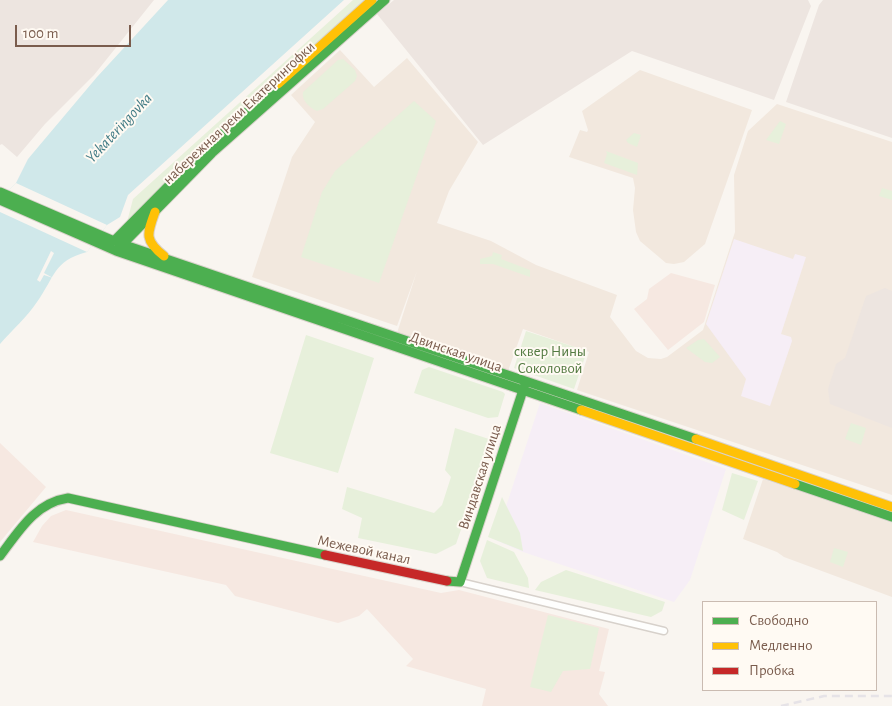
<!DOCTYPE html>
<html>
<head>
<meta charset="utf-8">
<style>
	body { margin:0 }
	#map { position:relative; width:892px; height:706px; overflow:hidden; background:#f9f5f0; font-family:"Alegreya Sans",sans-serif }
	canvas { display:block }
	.legend { position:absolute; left:702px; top:601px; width:175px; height:90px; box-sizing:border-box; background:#fffaf3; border:1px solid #cabbb1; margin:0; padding:6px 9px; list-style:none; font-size:15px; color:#7a5c4d }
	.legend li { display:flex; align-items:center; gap:10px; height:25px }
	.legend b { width:25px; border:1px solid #cabbb1 }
	.scale { position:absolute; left:15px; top:25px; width:116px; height:22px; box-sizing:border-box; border:2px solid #7a5c4d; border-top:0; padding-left:6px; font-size:15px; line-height:18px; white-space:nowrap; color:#7a5c4d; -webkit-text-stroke:4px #fffaf3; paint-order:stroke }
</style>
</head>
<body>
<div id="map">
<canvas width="892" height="706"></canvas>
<ul class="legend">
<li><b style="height:6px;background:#4caf50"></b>Свободно</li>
<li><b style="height:6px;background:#ffc107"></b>Медленно</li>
<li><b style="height:6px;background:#c62828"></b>Пробка</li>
</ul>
<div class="scale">100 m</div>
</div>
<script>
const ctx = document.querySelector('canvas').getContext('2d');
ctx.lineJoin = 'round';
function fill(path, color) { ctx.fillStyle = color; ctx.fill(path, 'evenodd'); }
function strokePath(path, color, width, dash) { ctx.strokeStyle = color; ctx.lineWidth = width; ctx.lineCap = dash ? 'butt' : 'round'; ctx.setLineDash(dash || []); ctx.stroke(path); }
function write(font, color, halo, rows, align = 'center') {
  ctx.font = font + ' "Alegreya Sans",sans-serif'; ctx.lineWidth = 4; ctx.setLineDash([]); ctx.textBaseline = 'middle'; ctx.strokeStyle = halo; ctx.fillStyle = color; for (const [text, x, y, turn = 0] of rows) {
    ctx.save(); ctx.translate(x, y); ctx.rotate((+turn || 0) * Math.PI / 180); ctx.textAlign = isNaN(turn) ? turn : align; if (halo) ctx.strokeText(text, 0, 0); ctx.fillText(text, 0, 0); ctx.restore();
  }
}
const residential = new Path2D(`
	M340 50 374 87 407 58 478 142 449 191 437 223 491 241 536 265 617 295 610 317 636 351 648 358 661 359 667 357 703 330 735 232 734 175 748 131 777 104 892 142V495L577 390 589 352 523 329 508 371 397 333 417 271 397 326 252 277 292 157 315 122 291 95Z
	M640 70 752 110 705 244 684 262 674 264 666 263 640 241 636 232 633 210 635 188 633 178 569 157 580 130 587 132 588 130 582 111Z
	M763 479 892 523V597L784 557 777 552 743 539Z`);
const commercial = new Path2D(`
	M671 273 715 285 704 322 668 350 634 309 647 299 649 289Z
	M0 443 46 487 0 542Z
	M66 510 441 593 459 590 609 629 599 671 605 672 599 694 608 706H482L486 689 406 666 413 659 367 609 359 616 338 623 235 596 226 585 33 542 42 526 51 516Z`);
const industrial = new Path2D(`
	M0 0H154L94 75 45 124 17 157 2 144 0 145Z
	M394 0H808L811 6 774 100 632 51 483 145 377 14Z
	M823 0H892V138L786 102 819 5Z
	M885 288 892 291V428L830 404 828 389 836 364 845 358 866 296Z`);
const education = new Path2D(`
	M734 239 793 259 795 254 806 257 781 334 791 337 792 341 770 406 741 396 746 379 706 324Z
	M540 403 726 469 690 580 674 602 523 552 495 540Z`);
const green = new Path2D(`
	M353 0H365L127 222 133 199Z
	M343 59 355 70 357 76 355 81 323 109 317 111C310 108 301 100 303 92L338 60Z
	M414 101 436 121 379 283 301 257 322 192 335 171Z
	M780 121 786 124 779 144 766 140Z
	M634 133 641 135 637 147 628 143 626 140Z
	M606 151 638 163 637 175 604 163 607 154Z
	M882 188 892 191V200L879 196Z
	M493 252 502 255 501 259 530 270V277L493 264H480V259L492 256Z
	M526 331 587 351 574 389 514 368Z
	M306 335 374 358 338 473 270 453Z
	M704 339 720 357 712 363 705 362 686 348 698 340Z
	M429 367 503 392 505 394 498 417 488 418 414 393 422 370Z
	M851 423 866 428 861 445 845 439Z
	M455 428 492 440 456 544 436 554 358 538 362 518 342 509 347 487 434 513 442 505 451 477 445 470Z
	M732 473 758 481 744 520 722 510Z
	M502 497 520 533 523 551 488 537Z
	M487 540 514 552 528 578 529 588 487 578 480 561Z
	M834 548 848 552 843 567 830 562Z
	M566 570 665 602 662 611 651 617 535 590 541 582Z
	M548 615 599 628 590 669 563 671 551 692 530 687Z`);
const water = new Path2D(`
	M168 0H344L128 195 120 217 107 225 87 252C53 261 55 277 37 302 27 317 12 330 0 344V199L16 183 28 159 97 77Z`);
const pier = new Path2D(`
	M16 183 107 225 87 252 0 212V199Z
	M51 251 54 253 44 273 53 278 44 275 40 282 37 280Z`);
const street = new Path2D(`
	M460 582 664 631`);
const fast = new Path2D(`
	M0 192 114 241 206 148 278 84
	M0 200 116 251 212 153 385 0
	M119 243 696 439
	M116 251 581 410
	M795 484 892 517
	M0 556C19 531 35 503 68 498L325 555
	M447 581 460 582 525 384`);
const slow = new Path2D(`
	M278 84 372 0
	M155 212C147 234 144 240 164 256
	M581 410 795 484
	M696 439 892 507`);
const jam = new Path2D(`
	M325 555 447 581`);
const rail = new Path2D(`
	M781 706 824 696H892`);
const streetNames = [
	["набережная реки Екатерингофки",239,113,-43],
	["Двинская улица",456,352,19],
	["Виндавская улица",480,477,-72],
	["Межевой канал",364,550,12]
];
const parkNames = [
	["сквер Нины",550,351],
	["Соколовой",550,368]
];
const waterNames = [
	["Yekateringovka",119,128,-47]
];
fill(residential, '#f2e8de');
fill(commercial, '#f6e8e1');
fill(industrial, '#ede5e0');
fill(education, '#f6eef6');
fill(green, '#e7f0db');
fill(water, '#d0e8ea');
fill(pier, '#f9f5f0');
strokePath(street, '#d7d1cb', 9);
strokePath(fast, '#d9d2cb', 11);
strokePath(slow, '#d9d2cb', 11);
strokePath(jam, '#d9d2cb', 11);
strokePath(street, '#fefefd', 6);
strokePath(fast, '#4caf50', 9);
strokePath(slow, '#ffc107', 9);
strokePath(jam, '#c62828', 9);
strokePath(rail, '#e6e3e7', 2.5, [8, 5]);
write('15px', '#7a5c4d', '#fffaf3', streetNames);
write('15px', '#537a41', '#fffaf3', parkNames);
write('italic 16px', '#437c86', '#fffaf3', waterNames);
</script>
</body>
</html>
